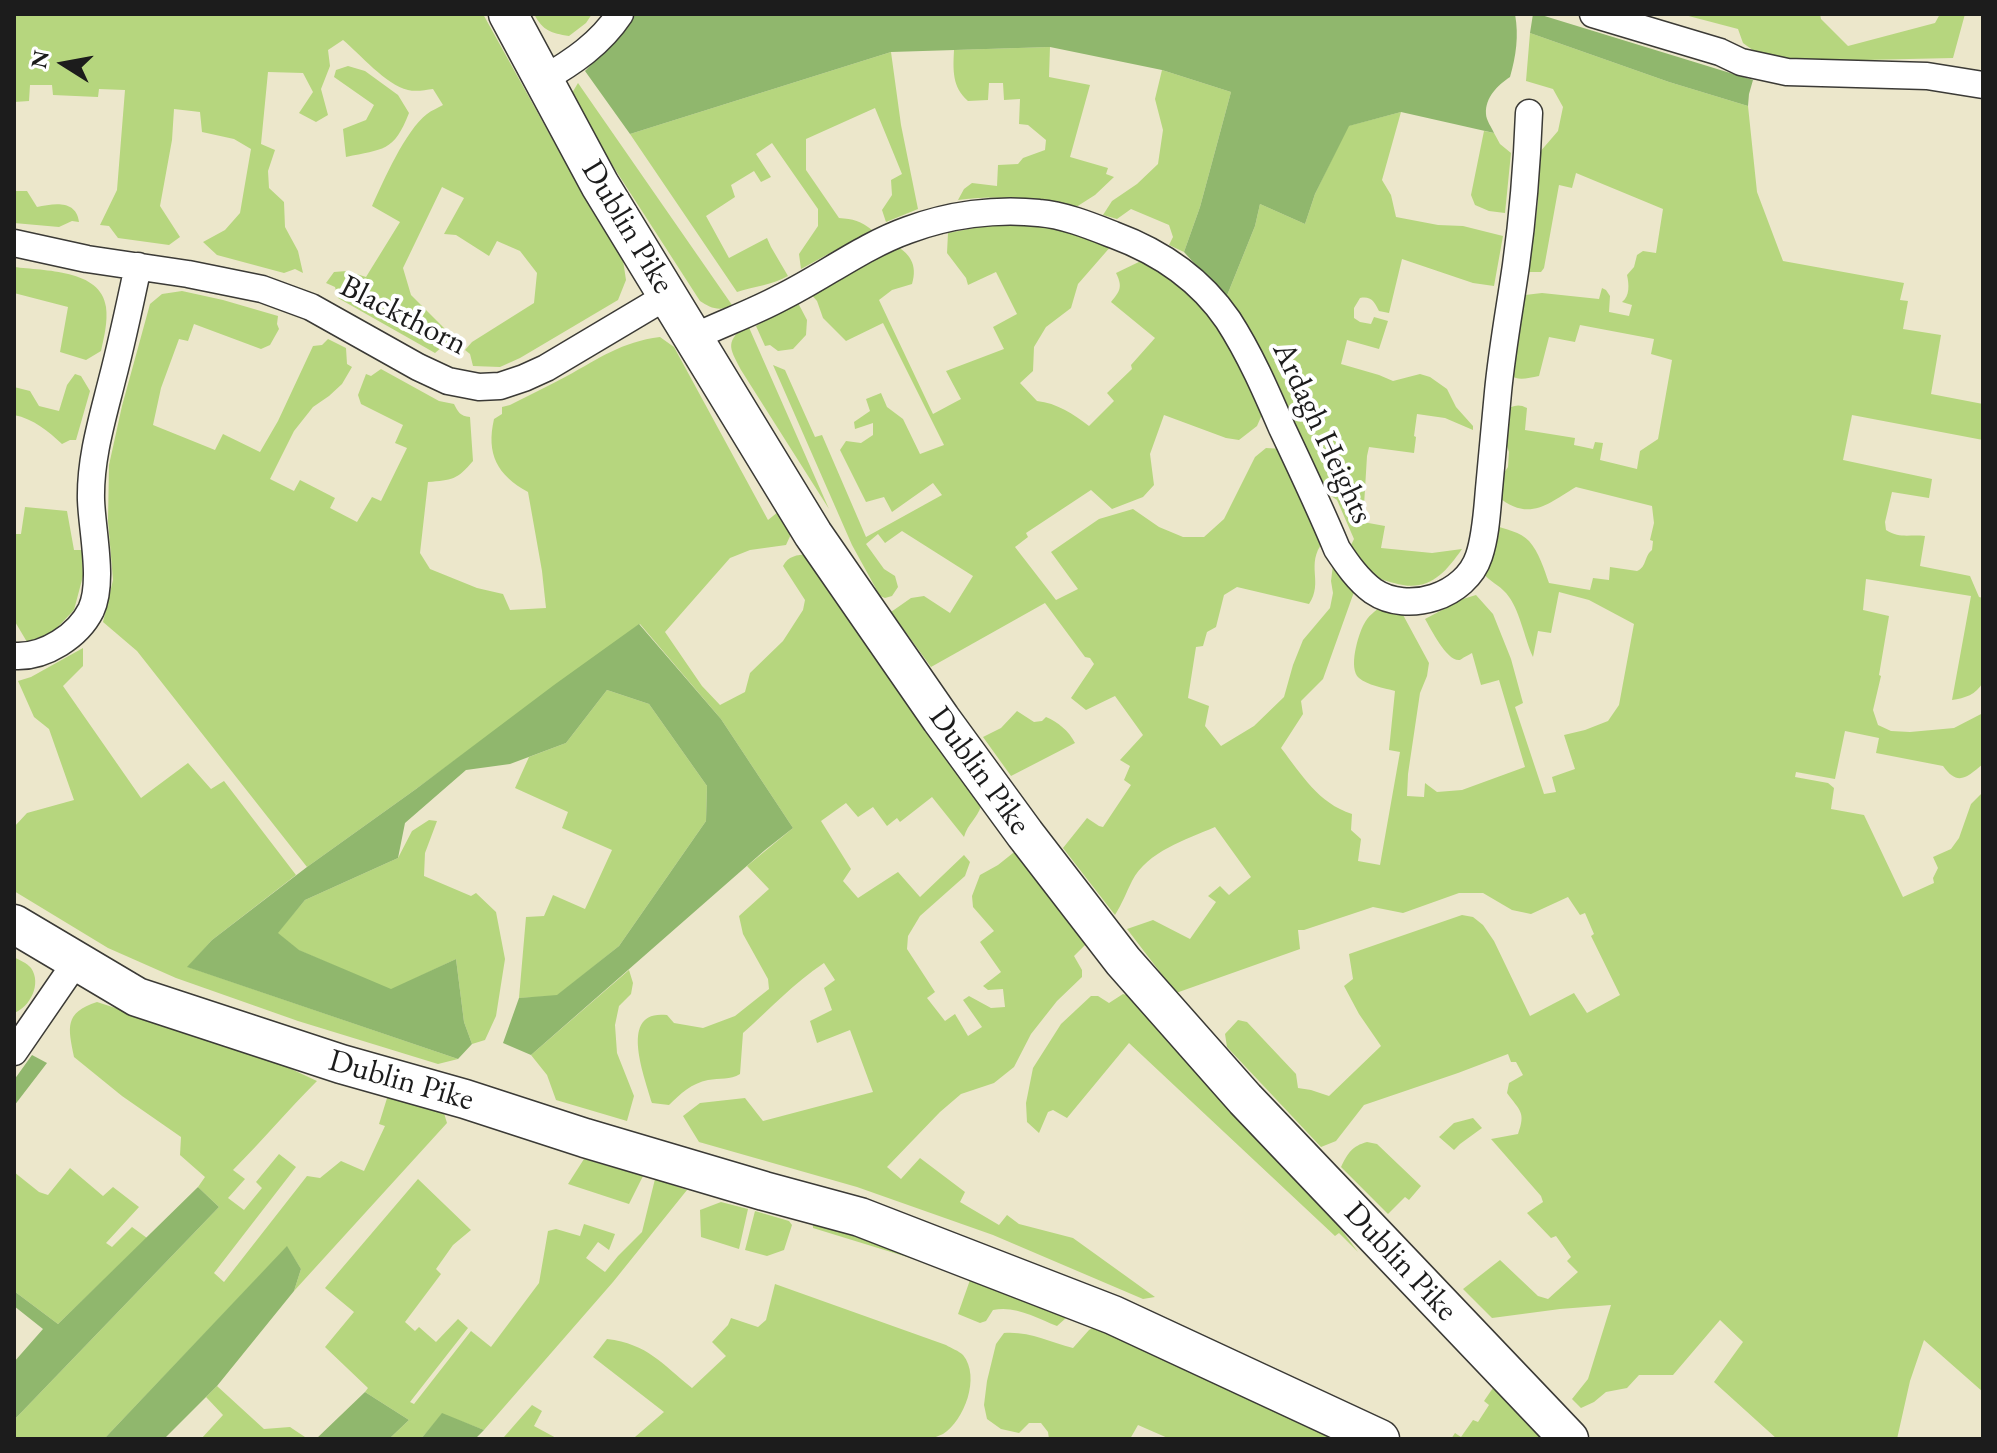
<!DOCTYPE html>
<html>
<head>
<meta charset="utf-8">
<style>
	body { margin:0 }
	#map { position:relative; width:1997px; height:1453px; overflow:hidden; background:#ece7cb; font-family:"EB Garamond",serif }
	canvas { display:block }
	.frame { position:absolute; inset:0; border:16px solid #1c1c1c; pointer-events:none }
	.north { position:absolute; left:24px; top:24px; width:80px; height:80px; -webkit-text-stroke:6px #fff; paint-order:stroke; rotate:281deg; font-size:22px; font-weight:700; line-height:32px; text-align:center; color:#1c1c1c }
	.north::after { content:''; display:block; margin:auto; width:28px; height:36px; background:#1c1c1c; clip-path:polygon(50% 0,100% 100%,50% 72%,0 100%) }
</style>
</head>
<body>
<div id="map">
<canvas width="1997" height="1453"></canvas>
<div class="frame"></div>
<div class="north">N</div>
</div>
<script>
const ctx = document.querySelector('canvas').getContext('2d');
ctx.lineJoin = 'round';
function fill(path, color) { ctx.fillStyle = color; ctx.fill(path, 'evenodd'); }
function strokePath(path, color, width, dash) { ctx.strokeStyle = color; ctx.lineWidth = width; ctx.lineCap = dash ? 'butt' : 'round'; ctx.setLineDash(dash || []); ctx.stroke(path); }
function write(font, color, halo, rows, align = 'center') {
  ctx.font = font + ' "EB Garamond",serif'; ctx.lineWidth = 8; ctx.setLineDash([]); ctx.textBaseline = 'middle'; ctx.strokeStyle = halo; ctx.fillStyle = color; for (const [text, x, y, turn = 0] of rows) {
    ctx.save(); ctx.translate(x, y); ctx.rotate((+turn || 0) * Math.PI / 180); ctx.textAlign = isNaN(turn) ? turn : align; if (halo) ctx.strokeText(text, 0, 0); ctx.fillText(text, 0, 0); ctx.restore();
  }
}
const green = new Path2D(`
	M14 14H483L591 209 623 260 626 280 618 300 520 358 500 367 473 366 470 354 465 350 472 342 534 303 537 273 520 251 497 241 489 256 456 235 444 234 464 198 442 187 403 268 411 295 449 333V346L442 347 435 353 338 298 335 287 326 283 334 272 347 271 366 277 400 222 372 206C384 180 405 131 427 114 432 110 438 108 443 105L433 89C425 90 416 92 408 90 386 85 360 54 343 40L328 50 330 66 321 89 328 115 316 122 299 113 313 92 303 73 268 72 261 144 275 150 268 171 269 188 284 202 285 227 298 251 303 273 295 269 284 273 217 255 203 242 225 230 240 213 251 149 234 139 202 132 200 112 174 109 172 140 160 206 180 237 169 245 118 238 109 226 100 225 117 190 125 90 99 89 98 97 53 95 52 85H30L29 101 14 102Z
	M534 14H592L586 23 569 36C551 33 543 31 534 14Z
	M1681 14H1820L1821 19 1848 46 1935 23 1940 14H1965L1953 58 1820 61 1778 59 1761 56 1743 43 1738 29Z
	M1530 33 1669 82 1748 106 1757 192 1783 261 1904 283 1900 300 1908 301 1903 329 1941 335 1931 394 1983 404V440L1852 415 1843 460 1932 479 1929 498 1892 492 1885 522 1886 530C1901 539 1909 534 1925 536L1920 566 1970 576 1979 597 1983 598V682C1976 695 1965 698 1952 700L1971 596 1866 579 1863 610 1889 616 1879 675 1881 676 1873 710 1878 725 1891 731 1910 732 1954 728 1983 713V764C1967 777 1958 787 1943 766L1876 753 1879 738 1845 731 1835 779 1796 772 1795 777 1828 783 1834 788 1831 809 1864 815 1903 897 1934 883 1933 878 1938 868 1933 857 1951 849 1959 838 1971 804 1983 792V1392L1924 1340 1910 1381 1897 1439H1777L1714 1382 1743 1342 1720 1320 1673 1375H1639L1627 1388 1606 1392 1594 1402 1581 1408 1572 1399 1588 1379 1611 1305 1560 1309 1492 1318 1463 1289 1500 1260 1538 1296 1548 1299 1578 1272 1567 1261 1571 1257 1556 1236 1551 1238 1527 1213 1543 1202 1541 1196 1491 1139 1518 1134C1526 1112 1520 1111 1507 1093L1509 1083 1523 1075 1516 1062H1511L1508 1054 1458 1073 1364 1105 1336 1141 1321 1147 1227 1047 1225 1034 1238 1020 1247 1022 1296 1074 1298 1088 1311 1090 1329 1096 1381 1046 1359 1014 1344 986 1353 979 1349 954 1462 915 1473 917 1483 925 1494 941 1530 1016 1574 993 1587 1013 1620 995 1591 936 1594 934 1585 913 1580 915 1568 897 1531 914 1512 910 1483 893H1459L1403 913 1373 907 1304 930H1298L1300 949 1176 993 1127 929 1153 920 1190 939 1216 902 1208 896 1220 886 1229 895 1251 877 1215 827C1185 840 1148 851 1132 881 1126 893 1122 904 1115 915L1063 848 1087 818 1099 826 1103 827 1131 785 1124 780 1130 766 1120 760 1143 735 1115 696 1086 710 1071 698 1094 664 1090 658 1085 657 1045 603 931 667 891 612 911 598 924 596 950 613 973 576 902 531 885 543 878 534 866 544 884 569 895 576 898 587 892 596 885 598 880 596 852 545 773 365 785 370 815 437 822 435 866 537 942 495 933 483 892 512 884 497 866 502 840 450 846 441 861 443 873 435V423L855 429 854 422 870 411 866 399 881 393 887 407 903 419 920 454 944 445 883 323 846 341 823 318 817 301 810 293 892 244C910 252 918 265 912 284L892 290 879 300 933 414 961 399 946 371 1004 349 993 327 1017 314 996 272 968 285 966 278 947 253 948 233 979 227 984 221 1046 225 1112 245 1078 284 1071 308 1046 327 1034 347 1033 371 1020 383 1037 401C1057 403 1073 414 1089 426L1114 401 1107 393 1132 369 1131 365 1155 338 1111 302C1120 291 1123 287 1116 273L1145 259 1187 291 1217 321 1264 410 1257 426 1239 440 1226 438 1164 415 1150 454 1154 485 1143 497 1112 509 1091 490 1026 533 1028 537 1015 547 1056 600 1078 589 1051 552 1099 519 1133 509 1159 527 1183 537H1204L1224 519 1255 457 1266 448 1283 449 1323 542C1305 565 1324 582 1309 604L1237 587 1224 595 1216 627 1207 632 1203 646 1196 647 1188 698 1209 706 1205 726 1221 746 1254 726 1284 697 1293 665 1303 640 1330 608 1333 593 1331 581 1333 565 1354 592 1323 679 1301 701 1303 714 1281 748C1302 775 1318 803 1352 814L1351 830 1361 839 1358 861 1380 865 1400 752 1389 750 1395 691C1384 688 1367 685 1359 678 1348 669 1358 635 1364 624 1368 616 1375 611 1382 606L1402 613 1429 663 1427 676 1420 693 1408 774 1407 796 1424 797 1425 783 1437 792 1462 790 1525 767 1499 680 1481 685 1472 653C1470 654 1461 659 1460 660 1447 662 1431 629 1425 619L1463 599 1476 595 1493 614 1511 659 1523 703 1515 707 1544 794 1556 792 1552 777 1575 769 1564 735 1585 730 1608 721 1619 705 1634 624 1589 600 1559 592 1551 633 1538 631 1533 657C1524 638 1520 609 1506 593 1499 585 1489 581 1482 572L1493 525C1505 529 1521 532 1529 541 1539 552 1544 569 1549 583L1590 590 1593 578 1609 580 1610 567 1637 571C1647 567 1644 556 1652 550L1653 541 1650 540 1654 523 1652 506 1576 487C1546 505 1529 522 1497 496L1498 482 1508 467 1509 452 1503 434 1504 411C1512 406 1518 403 1527 408L1525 430 1575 438 1574 445 1593 449 1595 442 1603 443 1600 460 1637 469 1640 451 1658 439 1672 360 1651 354 1654 339 1580 325 1575 342 1549 337 1539 376C1527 378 1518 382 1509 374L1519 305 1525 295 1542 293 1599 299 1602 288 1606 290 1610 296 1609 312 1629 316 1632 305 1622 302C1630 296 1629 284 1627 275L1634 267 1637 255 1643 251 1656 253 1663 209 1576 173 1572 188 1559 185 1544 268 1541 272H1527V242L1534 235 1538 200 1532 194 1539 153 1558 131 1563 107 1553 89 1526 81Z
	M1050 47 1049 77 1090 85 1070 157 1108 168 1106 174 1114 177 1095 195 1073 209C1035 199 996 194 958 200L964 189 972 183 997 186 998 165 1018 164 1023 158 1045 150 1046 140 1028 125 1019 124 1020 99 1004 100 1003 83H989L988 100 968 101C952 87 953 70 954 50Z
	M891 52 901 125 918 209 886 222 882 210 892 195 891 180 902 174 875 108 806 139V170L839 218C853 219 861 221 872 230L801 269 799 254 818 226V209L772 143 756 154 771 177 761 182 754 171 731 185 735 197 706 216 729 258 767 238 771 247 788 276C772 285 755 286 737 292L630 134Z
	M348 66 365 71 398 95 409 113C394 152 383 149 346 157L343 129 366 120 374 105 334 77 336 70Z
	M1162 70 1231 92 1200 207 1184 252 1169 245 1173 237 1169 225 1131 209 1117 219 1103 215 1112 201 1137 184 1158 164 1163 130 1155 99Z
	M578 83 732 305C720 312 710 308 700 301L569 98Z
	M1401 112 1382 180 1391 195 1396 217 1438 225 1463 226 1503 236 1494 286 1473 283 1402 259 1389 313 1379 311C1374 301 1371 296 1360 298L1354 308V318L1360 322 1371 324 1374 317 1388 321 1379 349 1347 340 1341 364 1379 375 1393 381 1420 374 1430 377 1447 389 1456 407 1473 426V430L1445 418 1417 414 1414 436 1416 437 1414 453 1369 447 1367 456 1363 522 1385 526 1381 548 1432 553 1462 549C1444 575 1427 593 1394 583 1386 581 1376 578 1370 573 1362 566 1356 555 1350 547L1354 539 1337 500 1325 492 1276 379 1226 298 1255 226 1260 204 1305 224 1315 194 1348 126Z
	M1484 131 1494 133 1500 144 1511 153 1505 213 1489 211 1475 205 1471 195Z
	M14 191H27L37 207C53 204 76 199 79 222L72 221 59 227 14 223Z
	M14 267C44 271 101 269 106 307 108 322 104 337 101 351L86 360 60 352 68 307 14 293Z
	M182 291 223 300 278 316 277 324 279 329 270 345 261 349 194 324 188 341 179 339 161 388 153 425 215 450 223 434 260 452 278 421 313 346 322 345 328 339 346 348 347 364 352 367 342 384 329 396 313 407 294 431 270 479 294 491 300 480 335 498 330 508 357 522 372 497 381 501 407 448 395 443 403 425 361 404 358 395 366 374 371 376 381 369 439 401 454 404C458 412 460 416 470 417L473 461C457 480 452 480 428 482L420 553 430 569 477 588 503 594 510 610 546 608 542 571 528 492C497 475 486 454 494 419L502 414V407L510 405C529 395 549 386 567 376 600 358 621 342 660 337L674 347 768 520 778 512 792 532 786 545 750 550 730 558 665 632 702 686 720 705 745 692 750 673 783 641 803 610 805 600 783 566C788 556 797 555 807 554L973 789 981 806C977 819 968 823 964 837L932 797 900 822 897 818 887 826 873 807 858 817 846 803 821 821 851 869 843 881 858 898 898 872 920 897 964 855 970 862 965 876 920 916 908 936 907 949 935 992 927 998 945 1021 955 1014 968 1036 982 1027 963 1000 969 996 991 1008 1005 1007 1003 989 988 990 983 986 1001 972 980 942 994 931 973 907 972 896 980 875 998 865 1013 853H1018L1086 944 1074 956 1082 970V977L1057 1001 1031 1034 1014 1067 994 1083 961 1094 940 1112 887 1167 901 1179 920 1158 965 1192 960 1202 999 1225 1007 1215 1019 1224 1073 1238 1155 1297 1143 1299 993 1235 857 1187 699 1142 683 1116 700 1103 745 1098 763 1121 873 1092 850 1030 817 1043 810 1021 832 1010 824 988 835 980 824 963C794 983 770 1009 743 1033L740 1074C730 1080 720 1078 708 1080 692 1083 680 1094 669 1105L652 1103C645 1077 617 1009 667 1015L674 1023 703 1028 735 1016 769 989 768 979 743 934 739 916 769 889 747 866 793 828 721 719 640 624 416 789 307 867 137 651 103 622 113 580 108 521 109 465 122 406 150 304 162 294Z
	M797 301 807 320 806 335 793 349 778 351 770 345 765 346 756 326Z
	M747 323 829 509 741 370C728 345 726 343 747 323Z
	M75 374 81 376 90 391 76 440H70L62 444C48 431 34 419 14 415V387L30 391 39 406 59 411 67 385Z
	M25 507 67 511 74 550H82L83 576 74 610 53 632 27 642 14 620V534H21Z
	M83 648V666L63 686 141 798 188 763 211 789 224 781 296 875 212 940 188 967 458 1059 438 1064 298 1021 176 978 108 948 14 891V827L27 813 74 800 49 729 34 717 18 681 31 677Z
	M607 690 649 704 707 786 706 821 619 946 557 996 519 998 526 917 544 916 553 895 585 909 612 850 562 828 568 812 515 788 529 757 566 743Z
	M1017 711 1034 722 1042 721 1046 717C1058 722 1069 731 1075 743L1011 776 983 737 1001 728Z
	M429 820 437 821 425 853 424 876 471 896 476 893 496 912 505 959 496 1016 485 1040 472 1044 464 1022 456 959 391 990 298 950 277 933 305 900 398 858 412 831Z
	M14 957C19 960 27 963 31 968 42 984 30 1007 14 1013Z
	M629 970 633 983 631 994 619 1006 615 1025 617 1053 634 1096 627 1121 556 1100 547 1075 531 1055Z
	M1123 994 1130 996 1154 1026 1314 1193 1358 1252 1339 1233 1335 1236 1129 1043 1067 1118 1053 1110 1048 1112 1039 1133 1027 1122 1026 1103 1033 1068 1061 1024 1091 996H1098L1109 1003Z
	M97 1002 261 1055 317 1081C288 1110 262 1141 233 1170L245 1179 228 1198 244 1210 262 1188 256 1182 279 1154 296 1167 214 1273 224 1282 307 1176 320 1178 341 1161 364 1171 385 1126 379 1124 388 1095 443 1110 447 1123 294 1291 301 1269 287 1247 104 1439H14V1420L219 1207 198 1187 205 1177 180 1155 181 1137 122 1096 74 1057C68 1027 64 1013 97 1002Z
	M1473 1118 1482 1128 1460 1144 1454 1150 1439 1137 1454 1123Z
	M1367 1142 1377 1144 1421 1186 1409 1200 1405 1197 1388 1214 1341 1167C1348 1153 1352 1146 1367 1142Z
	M584 1159 643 1176 629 1204 568 1184Z
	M70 1168 103 1196 113 1187 139 1207 106 1243 112 1247 132 1227 147 1238 58 1324 14 1291V1172L39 1192 48 1195Z
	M418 1179 471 1230 453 1245 436 1269 441 1274 405 1322 415 1331 419 1327 436 1342 458 1319 468 1328 410 1402 414 1404 471 1331 491 1347 539 1283 548 1231 556 1229 580 1236 584 1224 615 1234 609 1250 598 1242 586 1258 605 1272 618 1256 642 1232 655 1179 687 1190 613 1282 484 1430 442 1414 421 1439H389L409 1420 365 1392 368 1388 325 1347 354 1312 325 1288Z
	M721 1202 748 1209 739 1249 701 1237 700 1210Z
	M755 1211 789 1221 792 1225 784 1250 767 1256 745 1250Z
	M813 1222 866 1236 1067 1314 1066 1318 1057 1326C1037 1318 1015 1305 993 1310L986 1321 980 1323 958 1314 970 1280 930 1264 813 1228Z
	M775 1284 946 1345C951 1348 959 1351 963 1355 981 1377 964 1421 943 1434 939 1436 935 1437 931 1439H639L635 1437 664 1412 593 1357 607 1339C648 1344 662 1364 692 1388L726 1356 712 1342 728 1325 731 1318 758 1327 766 1320Z
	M1096 1326 1337 1439H1170L1138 1425 1130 1439H1049L1048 1432 1041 1423H1029L1019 1433 1001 1429 987 1419 984 1405 987 1381 996 1344 1004 1333C1029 1331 1049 1342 1073 1348L1089 1330Z
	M1495 1385 1544 1439H1451L1455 1433 1461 1437 1473 1420 1478 1422 1489 1405 1484 1401Z
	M217 1386 264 1429 290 1427 308 1439H201L223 1415 206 1397Z
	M532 1405 542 1411 534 1426 558 1439H507L504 1437Z`);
const forest = new Path2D(`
	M632 14H1515C1519 36 1516 56 1510 77 1498 85 1485 97 1486 114 1486 120 1492 128 1494 133L1401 112 1349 126 1315 194 1305 224 1260 204 1255 226 1226 298 1184 252 1200 207 1231 92 1162 70 1050 47 891 52 630 134 585 71 606 49Z
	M1533 14H1538L1753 80 1749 94 1748 106 1669 82 1530 33Z
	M639 624 721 719 793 828 765 850 531 1055 503 1043 519 998 557 995 619 946 706 821 707 786 649 704 607 690 566 743 510 764 466 770 405 823 398 858 305 900 278 933 299 950 391 989 456 959 464 1022 472 1044 458 1059 187 967 212 940 307 867 416 789 554 685Z
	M32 1055 47 1063 14 1106V1080Z
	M198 1187 219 1207 14 1420V1362L43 1329 14 1306V1291L58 1324Z
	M287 1246 301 1269 294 1291 217 1386 164 1439H104Z
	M365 1392 409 1420 389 1439H316Z
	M442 1413 484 1430 475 1439H421Z`);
const street = new Path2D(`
	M1593 14 1720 52 1741 62 1787 72 1927 76 1983 85
	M542 80C573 62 600 44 620 14
	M14 243 87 259 188 274 262 289 311 307 418 367 448 381 479 387 500 386 524 378 546 368 667 296
	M692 338C721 324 752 313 780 298 823 277 863 246 908 230 948 215 996 208 1039 213 1064 215 1091 226 1114 235 1160 252 1200 279 1228 320 1250 354 1266 391 1282 428 1301 468 1320 508 1337 549 1347 564 1358 580 1373 591 1408 615 1466 596 1479 556 1486 535 1487 511 1489 489 1492 457 1495 424 1498 392 1502 350 1510 307 1516 265 1523 215 1527 164 1529 113
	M16 656C45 657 78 636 91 610 104 582 92 531 91 500 90 459 102 420 112 380 122 342 130 304 138 266
	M14 1052 76 962`);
const secondary = new Path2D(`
	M508 14 600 185 813 534 941 719 1025 834 1123 961 1245 1099 1569 1439
	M14 924 137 997 341 1064 465 1099 585 1138 764 1191 860 1217 1113 1315 1380 1439`);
const streetNames = [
	["Dublin Pike",627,227,59],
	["Blackthorn",403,316,27],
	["Ardagh Heights",1322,433,65],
	["Dublin Pike",979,771,54],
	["Dublin Pike",401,1081,16],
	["Dublin Pike",1400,1262,47]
];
fill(green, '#b6d67e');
fill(forest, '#90b76d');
strokePath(street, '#3b3a36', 29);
strokePath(secondary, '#3b3a36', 41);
strokePath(street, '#fff', 26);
strokePath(secondary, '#fff', 38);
write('32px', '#1c1c1c', '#fff', streetNames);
</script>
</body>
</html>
